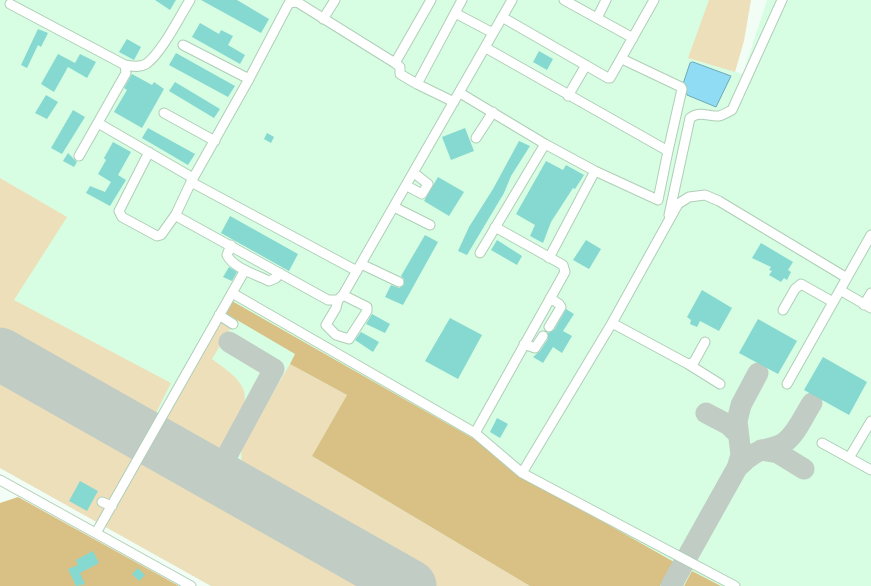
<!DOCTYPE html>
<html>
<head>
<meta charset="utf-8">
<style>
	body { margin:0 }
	canvas { display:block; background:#f2fef5 }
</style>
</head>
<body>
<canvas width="871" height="586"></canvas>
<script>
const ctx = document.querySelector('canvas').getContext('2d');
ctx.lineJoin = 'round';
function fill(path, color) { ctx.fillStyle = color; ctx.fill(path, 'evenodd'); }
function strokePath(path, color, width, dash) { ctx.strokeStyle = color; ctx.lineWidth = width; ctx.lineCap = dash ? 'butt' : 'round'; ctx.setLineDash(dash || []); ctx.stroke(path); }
const built = new Path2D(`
	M0 0H711L688 58 743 74 767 0H871V586H211L0 468Z`);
const green = new Path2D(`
	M709 0H751L744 41 735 72 688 58Z
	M0 178 67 217 14 300 171 383 149 427 0 343Z
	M219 320 231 327 212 359C224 368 239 377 244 391 249 408 230 445 214 451 209 453 201 453 196 452 186 451 165 436 155 431Z
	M290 364 347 395 312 456 530 586H428L248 483 242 472 241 447Z
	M0 366 390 586H211L0 468Z`);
const forest = new Path2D(`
	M232 301 476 440 498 459 519 474 674 562 660 586H530L312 456 347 395 290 364 295 354 225 313Z
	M18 497 179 586H0V503Z
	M692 571 721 586H684Z`);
const water = new Path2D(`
	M693 62 731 76 716 107 687 95 686 91 682 87 690 63Z`);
const taxiway = new Path2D(`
	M706 413 729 425 738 434
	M761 450 778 453 804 469
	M737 468C744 461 751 454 762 450 770 448 778 447 785 442 797 433 804 415 812 403
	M216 476 274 369 229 342
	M671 586 737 468 741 455 737 421 741 405 758 373`);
const runway = new Path2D(`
	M0 354 410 586`);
const building = new Path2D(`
	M155 0H176L170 10Z
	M201 0H237L269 19 261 33Z
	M200 23 219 34 221 30 233 36 228 45 245 55 240 64 192 37Z
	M38 29 48 33 41 47 38 45 27 68 21 65Z
	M127 39 141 47 134 60 119 52Z
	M539 51 553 59 547 70 533 62Z
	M176 53 235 86 228 97 169 65Z
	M58 54 75 63 80 54 96 62 87 78 68 67 54 92 41 84Z
	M132 74 152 85 154 82 164 89 142 128 114 112 127 90 124 88Z
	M175 82 220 109 214 118 169 91Z
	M46 95 58 102 47 119 35 113Z
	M73 110 85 117 62 154 51 148Z
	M148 128 195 154 188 165 142 138Z
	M465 128 474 151 451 160 442 137Z
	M267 133 274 137 271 143 264 139Z
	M519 141 530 146 511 176 504 193 467 255 458 251 469 227 493 189Z
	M113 142 131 152 118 175 126 180 110 206 86 193 90 186 105 192 111 182 98 174 106 160 104 158Z
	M68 153 77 162 74 167 63 161Z
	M546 161 563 170 566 165 584 175 575 189 573 188 551 222 543 243 530 236 535 225 516 214Z
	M438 177 464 192 449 216 424 201Z
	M230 216 298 254 289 271 221 233Z
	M425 235 438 242 403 305 385 297 391 285 399 288 404 285V279L401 276Z
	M497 240 522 256 517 265 491 250Z
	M586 240 601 249 589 269 573 260Z
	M761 243 793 262 788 270 791 272 787 280 784 278 781 282 769 275 772 271 769 270 771 267 752 258Z
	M229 267 237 272 232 281 223 277Z
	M702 290 732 308 719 331 700 321 697 327 690 324 691 320 687 317Z
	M566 309 574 314 563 331 572 336 562 353 553 347 543 363 533 357 540 351 548 339V333L554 330Z
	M372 314 390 324 385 333 366 324Z
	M450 318 482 335 458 379 425 361Z
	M758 319 797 341 778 374 739 353Z
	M361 332 379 342 373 352 355 340Z
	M823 357 867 382 849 415 804 390Z
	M497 418 508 424 500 438 490 432Z
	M80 481 98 491 87 511 69 501Z
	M93 551 99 563 80 573 85 584 76 586 68 569 78 565 76 560Z
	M138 568 145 575 139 581 132 574Z`);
const minor = new Path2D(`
	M564 0 633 38
	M10 4 125 65 126 73 79 156
	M455 13 493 33
	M502 17 608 78H610L654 0
	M597 18 606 0
	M323 19 335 0
	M183 45 249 79
	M622 59 681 87 682 89 668 151
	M395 63 431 0
	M125 65C132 66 139 68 146 64 161 54 180 16 190 0
	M417 84 400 74V67L395 63 297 2 289 3 249 79 191 182 176 214 178 217 328 300H338L343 295 512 0
	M460 93 545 144 595 171 658 200 668 151 486 48
	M568 96 586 65
	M454 102 417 84 462 0
	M164 113 215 141
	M98 123 193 178
	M476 138 493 112
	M149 152 119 211 122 217 157 236 161 235 176 214
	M191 182 357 271
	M407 186 422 194 428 184 414 173
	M394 207 430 225
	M669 215 690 118C700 110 709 117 719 116 723 115 728 112 732 110L782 0
	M231 245 227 255C233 268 257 275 269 281L276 278 280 273
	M480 253 545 144
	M549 258 595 171
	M361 264 399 282
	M840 290 871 308
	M232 293 475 433 522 473 735 586
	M338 300 336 308 326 325 336 335 349 339 367 311V307L343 295
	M864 305 871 293
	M783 310 795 289 801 284 833 302
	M219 315 233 324
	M612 323 688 364 694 362 705 342
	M549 327 561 307 559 304 550 298
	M524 344 535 348 543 336
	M688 364 720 384
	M787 384 871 235
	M475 433 565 272 563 265 495 227
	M822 443 871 470
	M849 458 871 421
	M522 473 612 323 678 204 689 197 705 195 719 201 847 278
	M0 480 191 586
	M102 502 112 506
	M96 533 245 270`);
fill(built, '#d7fee2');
fill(green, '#eedfbb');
fill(forest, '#d9c084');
fill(water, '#90dcf4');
strokePath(water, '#70a9b7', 1);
strokePath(taxiway, '#c0ccc4', 21);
strokePath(runway, '#c0ccc4', 53);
fill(building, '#85d9d0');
strokePath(minor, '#afceb7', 11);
strokePath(minor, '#fff', 9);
</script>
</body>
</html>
